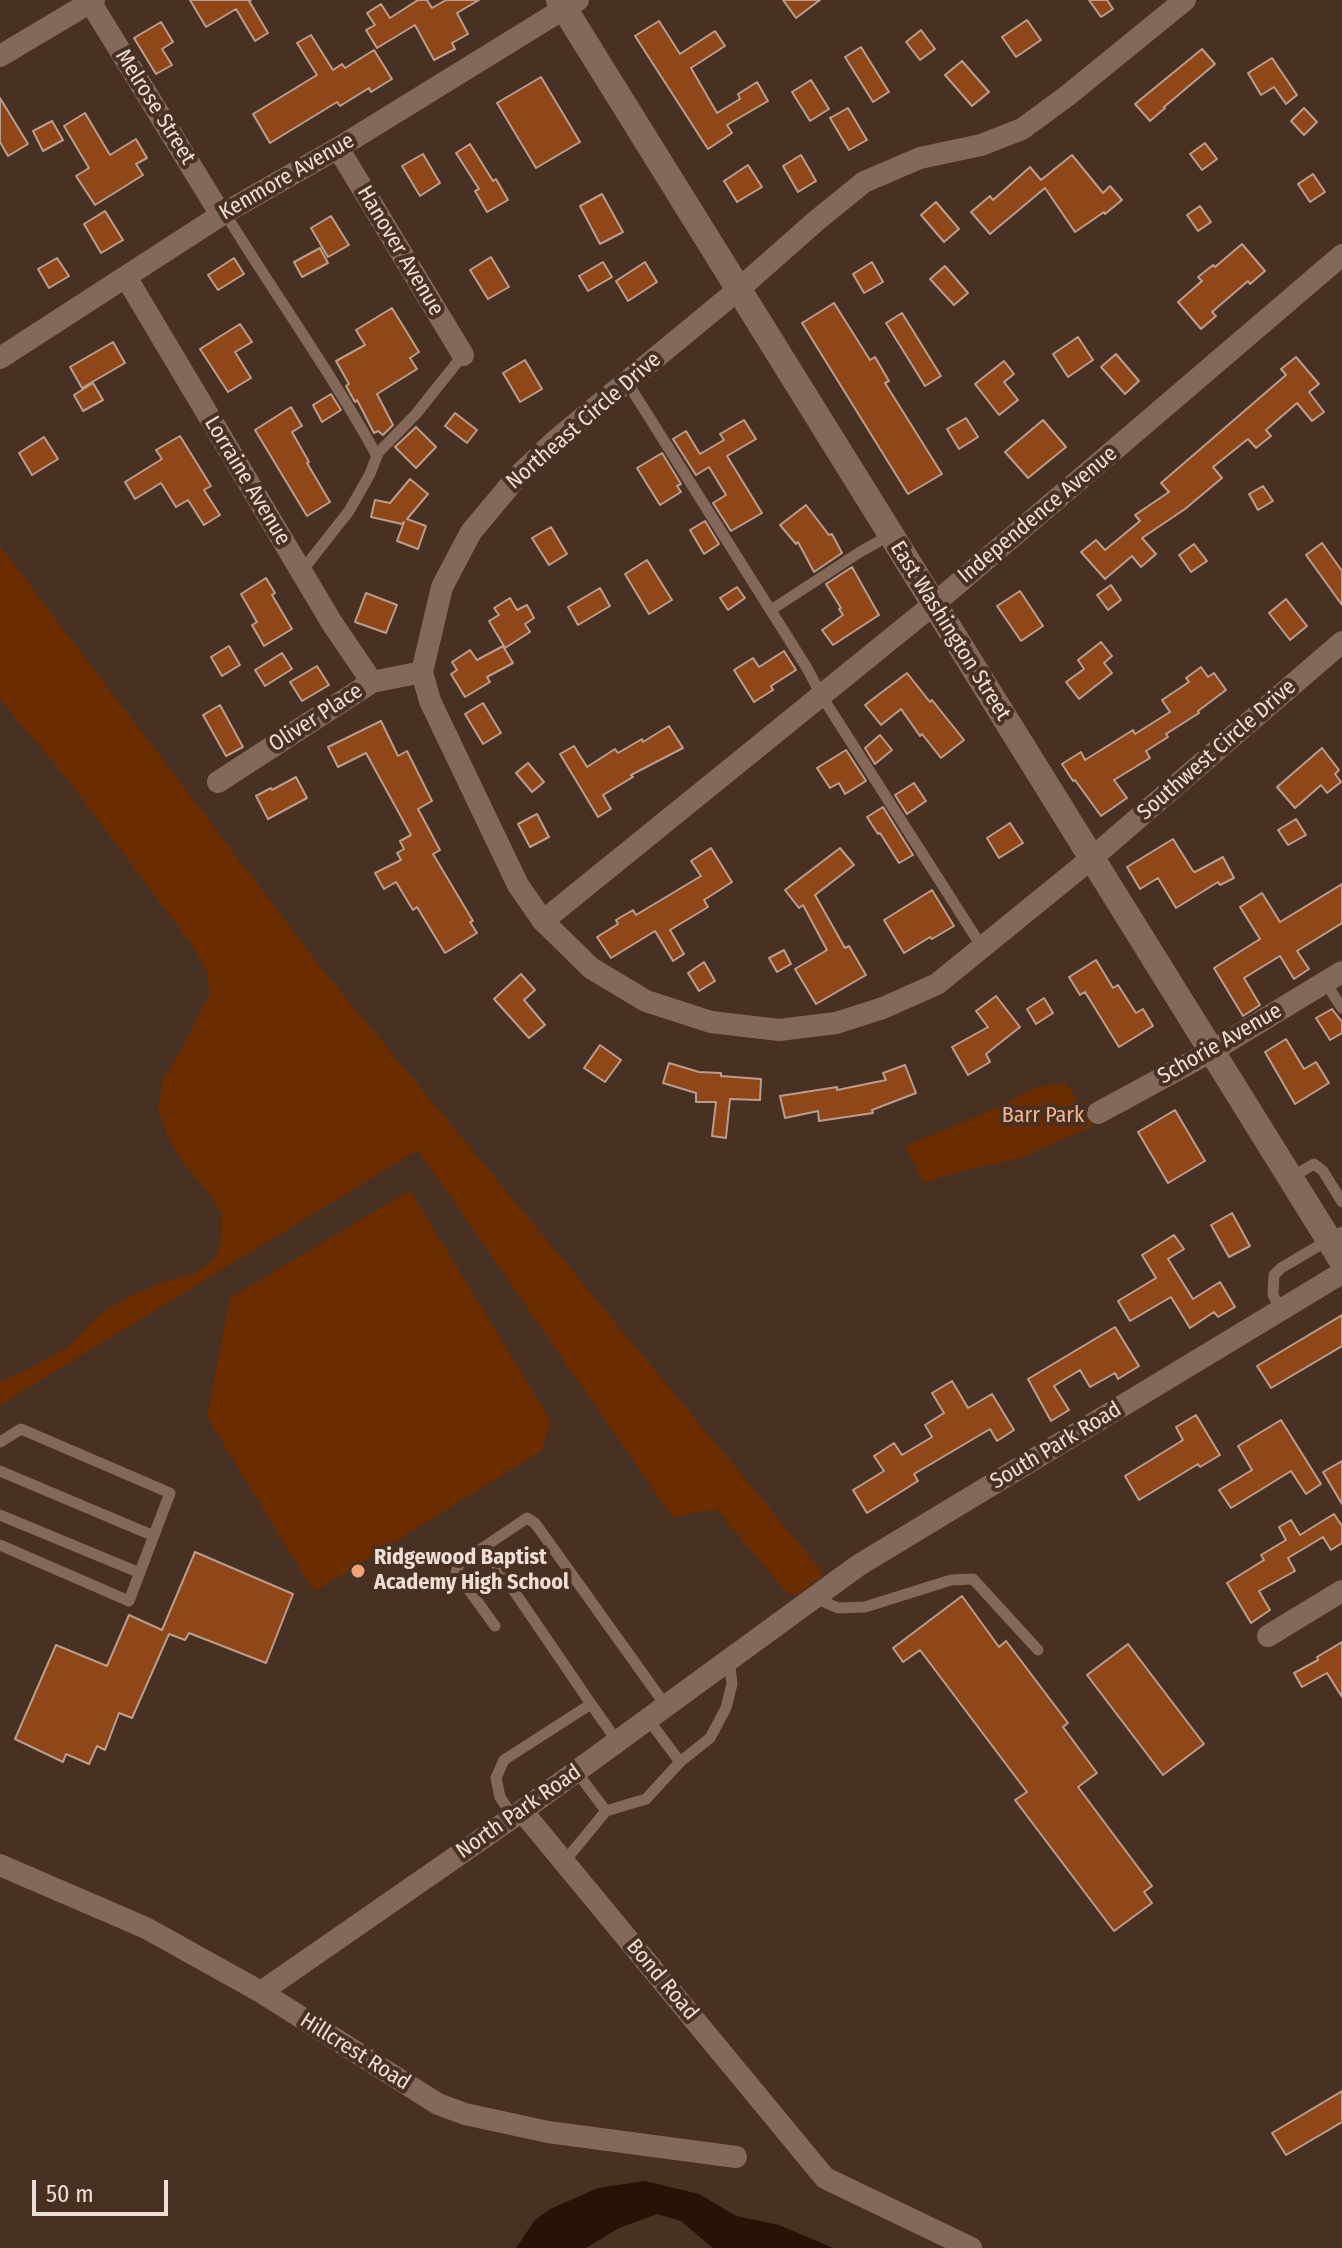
<!DOCTYPE html>
<html>
<head>
<meta charset="utf-8">
<style>
	body { margin:0 }
	#map { position:relative; width:1342px; height:2248px; overflow:hidden; background:#483022; font-family:"Fira Sans Condensed",sans-serif }
	canvas { display:block }
	.scale { position:absolute; left:32px; top:2180px; width:136px; height:36px; box-sizing:border-box; border:4px solid #eeded6; border-top:0; padding-left:10px; font-size:24px; line-height:28px; white-space:nowrap; color:#eeded6; -webkit-text-stroke:6px #483022; paint-order:stroke }
</style>
</head>
<body>
<div id="map">
<canvas width="1342" height="2248"></canvas>
<div class="scale">50 m</div>
</div>
<script>
const context = document.querySelector('canvas').getContext('2d');
context.lineJoin = 'round';
function fillPath(path, color) {
  context.fillStyle = color;
  context.fill(path, 'evenodd');
}
function trace(path, color, width, dash) {
  context.strokeStyle = color;
  context.lineWidth = width;
  context.lineCap = dash ? 'butt' : 'round';
  context.setLineDash(dash || []);
  context.stroke(path);
}
function label(font, color, halo, rows, align = 'center') {
  context.font = font + ' "Fira Sans Condensed",sans-serif';
  context.lineWidth = 8;
  context.setLineDash([]);
  context.textBaseline = 'middle';
  context.strokeStyle = halo;
  context.fillStyle = color;
  for (const [text, x, y, turn = 0] of rows) {
    context.save();
    context.translate(x, y);
    context.rotate((+turn || 0) * Math.PI / 180);
    context.textAlign = isNaN(turn) ? turn : align;
    if (halo) context.strokeText(text, 0, 0);
    context.fillText(text, 0, 0);
    context.restore();
  }
}
fillPath(new Path2D(`
	M0,546L326,974L824,1574L796,1596L787,1593L716,1509C701,1513 687,1512 673,1518L418,1150L0,1405V1382L35,1366L70,1345L97,1316L128,1297L165,1281L194,1274L215,1259L222,1238V1215L210,1194L184,1164L168,1137L158,1110L162,1081L180,1052L209,995L208,974L192,945L67,779L0,699Z
	M1066,1083L1093,1126L1018,1159L965,1170L923,1183L906,1146L996,1108L1036,1087Z
	M410,1190L551,1422L541,1451L314,1592L207,1417L230,1298Z`), '#6b2d00');
fillPath(new Path2D(`
	M645,2181L699,2194L736,2216L779,2225L833,2248H713L681,2221L657,2214L619,2228L586,2248H516L535,2220L550,2209L598,2188Z`), '#291205');
const building = new Path2D(`
	M190,0H251L249,1L268,33L255,41L236,9L206,27Z
	M418,0H427L432,8L446,0H479L457,13L468,34L452,43L455,49L434,60L415,25L377,48L366,30L375,25L367,13L381,4L390,18Z
	M783,0H820L796,18Z
	M1089,0H1107L1113,9L1101,17Z
	M1027,20L1041,40L1016,57L1002,37Z
	M659,21L680,54L715,31L725,46L691,68L717,113L740,99L738,94L757,82L768,101L727,125L732,133L708,149L635,36Z
	M161,22L173,42L162,49L172,65L156,74L134,38Z
	M921,30L935,49L920,60L906,42Z
	M311,35L333,70L342,64L345,68L374,50L392,79L371,92L369,88L340,106L337,102L270,143L253,114L317,75L297,43Z
	M861,47L889,92L873,102L845,57Z
	M1202,49L1215,64L1164,107L1165,108L1150,121L1135,104Z
	M1272,58L1297,95L1286,104L1274,87L1261,95L1248,73Z
	M962,61L989,92L972,106L945,75Z
	M541,77L580,142L536,168L497,103Z
	M811,80L829,109L810,121L792,92Z
	M0,98L28,144L8,156L0,142Z
	M848,108L867,140L849,150L830,118Z
	M1304,108L1317,122L1304,135L1291,121Z
	M85,113L110,155L136,139L147,158L136,164L143,175L95,205L76,176L89,168L64,126Z
	M52,121L63,140L43,151L33,131Z
	M1205,143L1217,159L1202,170L1190,154Z
	M470,144L493,181L496,179L508,200L487,212L475,191L479,189L456,153Z
	M423,154L440,183L420,196L402,166Z
	M801,155L816,181L798,192L783,166Z
	M1072,155L1103,193L1110,186L1122,200L1105,214L1104,212L1075,232L1045,188L990,234L971,212L990,196L993,200L1030,167L1041,180Z
	M748,165L762,187L737,202L724,181Z
	M1313,174L1325,192L1310,202L1298,184Z
	M602,194L623,232L600,244L580,206Z
	M936,202L959,229L944,242L921,215Z
	M1200,206L1211,222L1198,231L1187,215Z
	M105,211L123,240L101,253L84,224Z
	M331,216L349,245L328,257L311,228Z
	M1242,244L1265,271L1250,284L1248,281L1212,312L1216,316L1201,329L1178,302L1202,281L1198,277L1213,265L1215,267Z
	M320,248L328,263L302,277L294,262Z
	M491,257L509,287L488,299L470,270Z
	M57,258L69,276L49,288L38,269Z
	M234,258L244,274L218,290L208,275Z
	M603,262L612,277L588,291L579,276Z
	M645,262L657,282L628,301L616,281Z
	M872,262L883,282L864,293L853,274Z
	M945,266L968,293L954,305L930,279Z
	M834,303L870,360L875,357L889,381L885,383L942,474L908,494L802,323Z
	M392,308L419,352L410,358L417,369L377,394L393,425L383,435L378,431L374,433L357,400L355,402L346,386L349,384L336,361L365,345L356,330Z
	M902,313L941,376L925,386L886,323Z
	M240,324L252,342L235,352L251,378L228,392L200,349Z
	M1078,337L1093,360L1068,377L1053,354Z
	M113,342L125,363L82,388L70,367Z
	M1116,354L1139,381L1125,394L1101,367Z
	M1296,357L1319,384L1309,392L1324,412L1312,421L1297,403L1266,430L1271,436L1256,448L1248,439L1213,467L1222,478L1185,509L1142,538L1156,554L1141,567L1132,556L1105,579L1081,552L1096,540L1105,550L1140,521L1135,515L1169,492L1161,483L1286,375L1281,369Z
	M525,360L542,389L520,402L503,373Z
	M1004,361L1014,374L1004,382L1018,400L999,415L975,384Z
	M93,383L103,400L83,411L74,395Z
	M331,394L341,410L322,422L313,405Z
	M291,407L302,426L292,432L309,462L307,463L330,502L307,516L255,430Z
	M455,413L477,430L467,443L445,426Z
	M966,418L978,437L959,449L947,429Z
	M744,420L756,439L727,456L762,513L731,531L713,503L726,495L709,467L696,475L673,439L686,431L700,454L724,440L720,434Z
	M1043,420L1066,447L1028,478L1005,452Z
	M416,427L436,447L416,468L395,447Z
	M180,436L211,486L204,490L220,515L204,525L188,500L176,507L161,483L135,499L125,482L162,459L156,450Z
	M44,437L58,459L32,475L19,453Z
	M662,453L681,484L677,486L681,492L660,505L637,468Z
	M410,479L428,494L407,519L426,526L418,549L397,541L404,522L402,524L371,517L375,500L390,503Z
	M1263,486L1273,501L1258,510L1249,494Z
	M806,505L829,535L832,534L842,553L814,572L798,542L796,544L780,525Z
	M705,521L719,544L704,554L690,530Z
	M551,527L567,554L549,565L532,538Z
	M1322,543L1342,571V605L1306,555Z
	M1194,544L1207,561L1191,572L1179,555Z
	M647,560L672,600L649,614L625,574Z
	M852,567L879,615L833,645L822,630L843,615L839,609L841,608L826,584Z
	M266,578L275,593L272,595L292,629L264,646L252,625L257,622L241,594Z
	M1111,585L1121,600L1108,610L1097,595Z
	M737,587L745,598L728,610L720,598Z
	M600,588L610,606L578,625L568,607Z
	M1020,591L1043,626L1021,641L997,606Z
	M366,593L397,605L386,633L355,622Z
	M510,598L517,610L527,605L534,618L525,624L530,632L505,648L489,621L499,615L494,608Z
	M1286,599L1307,626L1290,640L1269,613Z
	M1101,642L1112,656L1104,663L1112,673L1079,699L1066,682L1084,669L1078,660Z
	M229,646L240,665L222,676L211,657Z
	M503,646L513,663L487,677L490,682L465,697L451,674L457,670L452,662L470,650L477,660Z
	M784,651L796,670L771,686L773,690L754,702L734,670L753,658L759,667Z
	M282,653L292,669L265,686L255,670Z
	M317,666L329,685L302,701L290,682Z
	M1201,667L1208,677L1214,673L1226,690L1198,711L1199,713L1166,734L1168,737L1146,751L1150,758L1114,780L1127,798L1101,816L1075,780L1073,781L1062,764L1081,752L1085,760L1133,730L1135,734L1170,712L1162,700L1189,682L1186,678Z
	M907,673L930,702L932,700L964,740L941,758L922,734L920,736L901,709L881,725L865,705Z
	M483,703L501,733L483,744L465,714Z
	M220,705L243,747L226,756L203,715Z
	M381,721L398,756L407,751L432,801L418,809L440,850L433,854L473,921L470,922L477,933L445,953L417,907L413,910L396,882L384,889L375,873L401,860L397,853L404,849L400,841L411,835L366,753L338,767L328,747Z
	M669,726L683,748L631,775L633,777L603,795L611,809L598,817L560,754L574,746L587,767L615,749L618,753L642,739L643,742Z
	M880,735L892,750L875,764L865,748Z
	M1322,748L1339,770L1335,774L1341,782L1327,793L1321,785L1295,808L1277,787Z
	M846,750L866,781L845,794L839,783L830,788L817,768Z
	M528,763L544,782L532,792L516,773Z
	M296,777L307,798L268,819L256,796L271,788L272,790Z
	M914,783L926,801L907,814L895,795Z
	M883,807L913,855L899,863L880,833L878,834L867,817Z
	M537,814L549,837L530,847L518,824Z
	M1296,819L1306,835L1288,845L1278,830Z
	M1010,823L1023,843L999,858L987,838Z
	M1173,839L1193,871L1195,872L1223,857L1234,878L1220,885L1218,882L1176,908L1158,878L1140,889L1127,867Z
	M711,848L732,882L704,900L708,907L670,930L684,954L673,961L655,931L611,958L597,937L618,924L616,920L633,910L636,915L701,876L691,861Z
	M840,848L854,865L815,895L845,948L849,946L866,975L816,1004L795,969L827,950L803,905L799,908L785,890Z
	M1342,884V923L1297,951L1309,969L1294,979L1280,956L1244,978L1260,1005L1243,1016L1214,968L1260,939L1240,907L1262,893L1280,922Z
	M932,890L954,926L932,939L930,937L904,953L884,920Z
	M784,950L791,964L777,972L769,958Z
	M1096,960L1113,988L1118,985L1136,1013L1143,1009L1153,1026L1119,1047L1085,992L1080,995L1069,977Z
	M704,962L715,981L699,991L688,973Z
	M521,974L535,990L524,1000L545,1025L529,1038L494,999Z
	M996,996L1020,1027L986,1054L990,1062L968,1075L952,1047L988,1027L976,1011Z
	M1044,998L1053,1013L1036,1024L1027,1009Z
	M1332,1009L1342,1022V1033L1330,1040L1316,1018Z
	M1286,1039L1304,1069L1316,1062L1329,1083L1295,1104L1265,1052Z
	M600,1045L621,1060L605,1082L584,1068Z
	M669,1063L699,1072L721,1073V1076L761,1079L760,1100L730,1099L726,1138L712,1136L716,1102H696V1093L663,1083Z
	M905,1065L916,1093L872,1110L873,1113L819,1121L818,1111L785,1118L780,1096L837,1087V1090L886,1080L883,1073Z
	M1175,1110L1205,1161L1168,1183L1138,1132Z
	M1232,1213L1250,1246L1229,1257L1211,1225Z
	M1174,1235L1184,1249L1168,1259L1193,1299L1220,1282L1235,1307L1218,1317L1214,1312L1190,1328L1171,1297L1130,1321L1118,1301L1156,1278L1142,1255Z
	M1342,1315V1346L1271,1388L1257,1366Z
	M1115,1327L1139,1366L1118,1379L1115,1373L1090,1387L1080,1370L1054,1386L1069,1410L1051,1421L1028,1379Z
	M952,1381L968,1408L992,1394L1014,1430L997,1441L990,1429L914,1474L918,1481L867,1513L853,1490L884,1471L874,1456L894,1443L902,1455L932,1437L925,1425L944,1413L932,1393Z
	M1196,1415L1220,1455L1200,1467L1198,1464L1139,1500L1125,1476L1183,1440L1176,1427Z
	M1281,1420L1321,1484L1306,1494L1291,1471L1231,1508L1219,1490L1252,1470L1238,1446Z
	M1342,1461V1504L1323,1472Z
	M1334,1514L1342,1526V1543L1331,1550L1323,1537L1288,1558L1295,1571L1259,1591L1270,1610L1251,1623L1227,1583L1264,1560L1261,1555L1286,1540L1279,1527L1291,1520L1300,1535Z
	M195,1552L293,1594L266,1663L189,1633L185,1640L169,1634L132,1718L119,1713L105,1750L97,1746L89,1764L66,1754L63,1762L15,1739L56,1645L107,1666L129,1615L162,1630Z
	M962,1596L999,1647L1006,1641L1068,1723L1063,1727L1097,1773L1078,1787L1152,1886L1144,1892L1152,1903L1114,1931L1015,1800L1027,1792L920,1650L903,1662L893,1648Z
	M1342,1642V1697L1327,1673L1302,1687L1294,1673L1318,1660L1317,1657Z
	M1128,1644L1204,1744L1163,1775L1087,1675Z
	M1342,2091V2122L1286,2155L1272,2133Z`);
fillPath(building, '#8f4719');
trace(building, '#bb9d8d', 2);
trace(new Path2D(`
	M225,213C275,295 331,372 377,456
	M627,382L807,668L821,695L982,947
	M301,572L349,511L370,474L378,453L416,414L463,355
	M771,610L860,552L890,535
	M1325,982L1342,1008
	M1290,1178L1314,1164L1323,1171L1342,1202
	M1281,1310L1273,1295L1274,1275L1281,1268L1342,1232
	M0,1442L21,1429L170,1493L129,1601L0,1545
	M0,1471L154,1536
	M0,1515L140,1573
	M484,1547L460,1562L456,1572L495,1626
	M815,1598L838,1608L865,1607L951,1580L973,1579L1038,1650
	M591,1704L484,1547L527,1518L535,1523L666,1706
	M648,1719L680,1762L710,1738L726,1708L732,1684L729,1660
	M576,1771L606,1811L646,1799L680,1762
	M513,1817L500,1797L496,1778L504,1760L591,1704L617,1741
	M564,1862L606,1811`), '#846859', 11);
trace(new Path2D(`
	M89,0L221,215
	M1185,0L1067,96L1022,129L981,145L920,158L864,182L816,221L739,289L556,440L517,477L471,532L442,587L422,672L430,701L518,885L543,921L591,968L646,1001L711,1022L779,1030L836,1023L883,1008L937,984L1092,858L1342,642
	M0,56L94,0
	M338,148L463,355
	M126,277L332,623L372,682
	M0,358L221,215L338,148L578,0
	M218,782L372,682L422,672
	M543,921L934,604L1342,255
	M1098,1113L1212,1051L1342,972
	M1268,1636L1342,1591
	M522,1811L825,2178L971,2248
	M0,1865L146,1928L261,1992L438,2104L465,2114L548,2132L736,2157
	M261,1992L522,1811L859,1565L1342,1273`), '#846859', 22);
trace(new Path2D(`
	M559,0L1342,1261`), '#846859', 26);
for (const [x, y, r, color] of [
	[358,1571,8,"#f0a279"]
]) {
  const dot = new Path2D();
  dot.arc(x, y, r, 0, 2 * Math.PI);
  context.fillStyle = color;
  context.fill(dot);
  trace(dot, '#483022', 3);
}
label('22px', '#eeded6', '#483022', [
	["Melrose Street",155,107,58],
	["Kenmore Avenue",287,177,-30],
	["Hanover Avenue",400,251,59],
	["Northeast Circle Drive",584,421,-41],
	["Lorraine Avenue",247,481,59],
	["Independence Avenue",1038,515,-40],
	["East Washington Street",950,631,58],
	["Oliver Place",316,718,-33],
	["Southwest Circle Drive",1217,750,-41],
	["Schorie Avenue",1220,1044,-30],
	["South Park Road",1056,1446,-31],
	["North Park Road",519,1812,-35],
	["Bond Road",662,1980,50],
	["Hillcrest Road",355,2052,32]
]);
label('22px', '#f4b594', '#483022', [
	["Barr Park",1043,1116]
]);
label('bold 22px', '#eeded6', '#483022', [
	["Ridgewood Baptist",374,1558],
	["Academy High School",374,1583]
], 'left');
</script>
</body>
</html>
